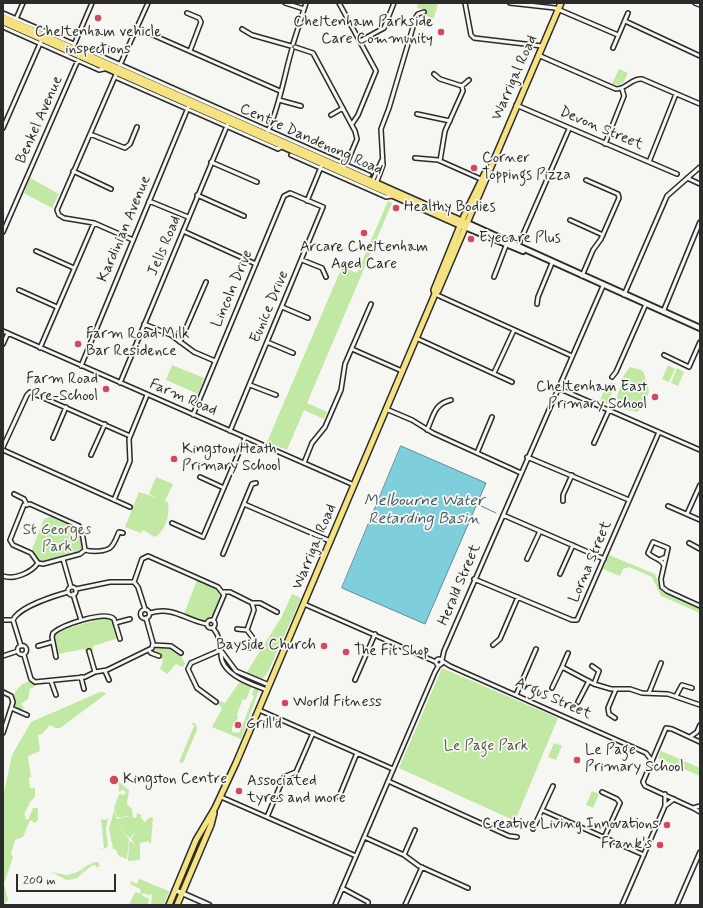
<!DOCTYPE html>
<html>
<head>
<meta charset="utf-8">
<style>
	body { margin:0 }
	#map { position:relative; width:703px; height:908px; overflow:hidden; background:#f6f6f2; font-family:Mynerve,sans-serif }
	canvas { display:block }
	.frame { position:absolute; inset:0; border:4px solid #2b2b2b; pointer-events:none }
	.scale { position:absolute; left:16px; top:874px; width:100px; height:18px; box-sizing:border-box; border:2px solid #2b2b2b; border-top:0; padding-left:5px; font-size:12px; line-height:14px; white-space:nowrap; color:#2b2b2b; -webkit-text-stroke:3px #f6f6f2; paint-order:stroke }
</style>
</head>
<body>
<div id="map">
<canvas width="703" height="908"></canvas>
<div class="frame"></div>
<div class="scale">200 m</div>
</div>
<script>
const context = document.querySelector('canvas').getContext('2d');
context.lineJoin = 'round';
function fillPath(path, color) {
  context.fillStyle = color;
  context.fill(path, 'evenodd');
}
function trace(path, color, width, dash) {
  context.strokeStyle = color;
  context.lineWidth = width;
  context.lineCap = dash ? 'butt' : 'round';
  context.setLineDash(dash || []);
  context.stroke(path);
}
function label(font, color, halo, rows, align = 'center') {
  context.font = font + ' Mynerve,sans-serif';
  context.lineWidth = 3.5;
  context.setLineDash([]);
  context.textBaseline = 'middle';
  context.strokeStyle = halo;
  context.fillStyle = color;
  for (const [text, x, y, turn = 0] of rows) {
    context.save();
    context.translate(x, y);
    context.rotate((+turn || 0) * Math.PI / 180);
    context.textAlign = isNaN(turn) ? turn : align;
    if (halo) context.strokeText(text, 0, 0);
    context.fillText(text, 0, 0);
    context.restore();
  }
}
fillPath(new Path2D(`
	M418,3H438L434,18L425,16L427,10L417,8Z
	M619,69L628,73L623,83L619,85L612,84Z
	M30,178L59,194L52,208L24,193Z
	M388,201L392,203L307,403L327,412L324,419L304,410L287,450L267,442L342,267L357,273Z
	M172,365L204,378L198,394L166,380Z
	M668,365L675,369L669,382L662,379Z
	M630,367L641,370L644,373L649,392L642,408L637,412L624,409L617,397L624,375Z
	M677,368L684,372L678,386L671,383Z
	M607,383H616L607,404L600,401Z
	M156,477L173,484L165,501L168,502C170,515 166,530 155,537L143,530L141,533L125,527L139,492L158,498L149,494Z
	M52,516L79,528L84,547L81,552L42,563H39L31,552L44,519Z
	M609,555L655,574L662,591L700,609V613L661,596L652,577L629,567L623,569L620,576L603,569Z
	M197,580L218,589L222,593L213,615L202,621L184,614Z
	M292,594L301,598L267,674L261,680L245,675L281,618Z
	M108,617L113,619L118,638L93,646V651L86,653L84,649L58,654L54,636V632Z
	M155,647C169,647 179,649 185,664L183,667L176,664L167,674L160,669L163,661L160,655L153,652Z
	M442,668L558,718L515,821L399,768Z
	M241,680L252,685L246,700L243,699L237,714L238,718L232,727V732L239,733L254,696L252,695L254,688L259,690L241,739L212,727L222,709L218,703L220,701L225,703Z
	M31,681L37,685L30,689L28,699L21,704L24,708L21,711L13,708L14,700L13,697C17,688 21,683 31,681Z
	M100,692H104L106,694L60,728H56L50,725L42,734L38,735L40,751L28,756L31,777L29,778L30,788H35V797L30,802L24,815L26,816L25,819L28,820L33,808H38V820L35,823L30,820L23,837L15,840L11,854L13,857L4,884L8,900L5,904L3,903V797L12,755L31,722Z
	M193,722L197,726V730L183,763L179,762L194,726L192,724Z
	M554,743L562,746L556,760L548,757Z
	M661,751L700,768V776L658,758Z
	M118,781L129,790L127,804L132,809L133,817H117L114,808L119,794L124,795L126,792L123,790L119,792Z
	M592,791L599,794L593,808L586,805Z
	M114,810L117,819L125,816L136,818L137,813L141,815V818L145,822L150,817L153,818L151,843H149L148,841L140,843V860L128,861L129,843L131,841L136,846L131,839L136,831L130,838L124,833L118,821L123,832L129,839L127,859L119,856L115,849H113L109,829Z
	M108,817V818L106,828L108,846L106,848L97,850L104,848L101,819L106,820Z
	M95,862H99V867H96L95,865L91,866L77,878H73L74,879L67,880L51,872L66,875L72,879L67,875L78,872L85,866L79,876L86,866Z
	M139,879L169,891L164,905H151L152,895L150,894V896L144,893L141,895L149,899L148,905H129L135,892L141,894L140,889L130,884L131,881L137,884Z`), '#c1e9a4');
const water = new Path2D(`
	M401,446L486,483L425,624L342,588Z`);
fillPath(water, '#7fcedc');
trace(water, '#5d8d95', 1);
trace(new Path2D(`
	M477,504L496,513`), '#5d8d95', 1);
const minor = new Path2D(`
	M285,3L304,9
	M339,3L376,71L358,115L352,124
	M465,3L471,35L474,38L542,46
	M510,3L555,8L618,35
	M695,3L700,5
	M3,13L74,44
	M187,13L199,18L201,22L190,51
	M16,19L23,3
	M625,21L700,56
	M3,27L99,70L108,68
	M137,28L280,91
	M242,29L252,35L291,46
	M360,41L384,28L394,3
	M293,44L306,3
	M74,45L92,3
	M295,47L313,53L355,131L357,139L346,165
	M613,48L628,13
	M83,53L92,52L369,175
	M538,55L616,89C627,89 631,78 642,79L700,104
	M120,65L148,3
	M117,72L57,210L59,215L64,218L94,223L133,240
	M434,74L440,79L462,86
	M115,77L278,149L283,146
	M279,100L301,106
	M516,105L677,174
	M417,114L450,121
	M331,115L343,108
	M3,128L42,39
	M268,131C280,105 284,76 292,49
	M90,134L125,148L130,144L137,127
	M605,144L624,96L622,89
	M291,155L386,197L392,196
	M415,158L438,160L483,180
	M440,161L445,131L463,91L462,86L469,80
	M211,162L257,182
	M649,162L676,94
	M73,171L111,189
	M687,178L700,184
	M372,182L382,160
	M376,184L383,165L381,129L389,108L416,17L418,14L424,12
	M197,195L244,216
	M149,201L188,217
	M307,201L321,167
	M570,220L603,235
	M183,231L256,264
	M3,232L78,60
	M518,246L569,129
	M36,251L74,268
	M302,260L322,268L326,277
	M582,276L593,250L601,239L619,198L618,194L586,180
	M494,277L507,243
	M19,290L57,307
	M435,294L572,356
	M624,295L667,196L700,167
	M537,304L538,297L552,263
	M282,307L308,318
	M663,312L700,222
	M144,324L171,335L194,352L215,361
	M3,331L354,485
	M416,338L512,382
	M180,342L206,282
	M267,342L293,353
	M3,344L8,333
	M40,348L94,223
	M352,349L402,371
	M664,355L689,367L700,342
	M81,366L190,103
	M494,373L514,330
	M612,377L616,372L646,304
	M120,383L229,121
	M250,385L276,395
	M558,388L700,450
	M386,409L412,420L433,433L521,473
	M193,415L284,196L290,193L323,207L230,431
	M427,430C434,415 434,404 451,400
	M53,438L66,407
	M594,443L609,410
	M3,447L27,395L30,392L130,436
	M3,450L130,507
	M477,453L492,417
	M91,455L105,424
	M527,457L629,500
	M304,463L312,443L325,427L341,390L345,364L371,304
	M200,477L224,488
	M14,494L24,499L27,505
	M114,500L130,461L129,439L147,395
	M563,501V495L572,475
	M30,504L79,526L82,532L85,550L80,554L43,564L38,563L31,553L13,545L10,540L24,505Z
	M244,504L330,541
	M668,506L700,520
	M687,514L700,485
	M503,515L604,559
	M172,523L203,537L245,438
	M689,543L700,549
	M85,550C91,552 106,552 111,547C115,543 117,536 119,532L123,533
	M223,554L252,484L256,483
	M666,557L661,579L662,587L667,591L700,606
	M63,559L71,587
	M527,559L540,531
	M659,560L666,557L668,548L653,542L648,553C653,559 662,558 664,566
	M560,574L573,545
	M3,576C14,580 31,573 38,563
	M474,579L572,620H577L659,432
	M134,582L142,559L148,556L218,587L224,595L213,621
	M68 591a4 4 0 1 1 8 0a4 4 0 1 1-8 0Z
	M76,589L110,582H134L138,587L145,609
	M223,592H230L252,603L254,610L247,630L253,638L249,648
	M73,594L81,620
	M252,603H260L277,612
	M304,604L436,662
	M140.5 614a4.5 4.5 0 1 1 9 0a4.5 4.5 0 1 1-9 0Z
	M150,613C174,606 185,620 207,624
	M3,620H13
	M207 624a4 4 0 1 1 8 0a4 4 0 1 1-8 0Z
	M115,623L130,619
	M213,628C219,635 221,645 221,654C221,675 252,684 267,690
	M237,629L247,630
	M153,645L171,646L181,653
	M493,645L500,639L518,597
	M17.5 650a4.5 4.5 0 1 1 9 0a4.5 4.5 0 1 1-9 0Z
	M21,646L13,620C19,607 54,596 68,592
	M38,646L52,642
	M149,650L151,653L159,656
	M89,651L95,672
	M222,652L236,671L269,685
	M24,655L31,679L35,682L85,677L95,672L107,670L152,648L153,643L146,618
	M3,656L18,651
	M56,657L52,637L53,633C62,625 105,610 114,619L120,639
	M436 662a3 3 0 1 1 6 0a3 3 0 1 1-6 0Z
	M442,660L444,651L603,286
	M442,661L450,666L646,753L652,761
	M592,666L599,671L594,684
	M562,667L568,653
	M105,671L109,680
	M81,677L84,689
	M355,680L375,634
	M51,681L56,695
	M552,688L562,667L594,684L611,689H630L642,693L668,694L700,705
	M3,692L11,696L13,702L3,733
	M649,693L661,663
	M516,695L536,649
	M676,696L682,685L692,688
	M216,702L197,688L188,669L191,663L221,650
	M578,702L589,681
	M11,708L27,715
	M259,710L393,769
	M615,718L609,714L608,708L616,689
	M690,737L697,732L700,725
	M700,742L672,729L666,728L643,782L645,786L693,808L700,806
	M388,781L509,836L517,837
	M602,792L617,799L620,803L604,838
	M665,794V806
	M221,797L356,856
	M339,797L357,753
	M693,808L700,812
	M542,810L644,855
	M267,817L284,777L296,772L313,733
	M533,829L553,786
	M364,837L404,855L419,866L468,888
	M404,855L415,830
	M342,888L368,902V905
	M335,905L435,672L439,665
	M405,905L422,867
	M622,905L665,806L674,799
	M677,905L700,852`);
const tertiary = new Path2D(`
	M175,890L209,905`);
const secondary = new Path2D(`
	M467,223L700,328
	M465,227L523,251`);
const primary = new Path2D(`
	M3,17L464,222
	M3,22L464,227`);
const trunk = new Path2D(`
	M435,294L434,290L464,216L485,173
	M169,905L196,840L215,808L236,763L435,294L438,291L561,3
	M177,905L211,825L214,813`);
trace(minor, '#2b2b2b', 6);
trace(tertiary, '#2b2b2b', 7);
trace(secondary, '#2b2b2b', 8);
trace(primary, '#2b2b2b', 8);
trace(trunk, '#2b2b2b', 8);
trace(minor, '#f6f6f2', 3);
trace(tertiary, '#f6f6f2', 4);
trace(secondary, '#f6f6f2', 4.5);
trace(primary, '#f5e382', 5);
trace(trunk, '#f5e382', 5);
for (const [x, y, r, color] of [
	[98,18,4,"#d1495b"],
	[441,32,4,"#d1495b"],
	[474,168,4,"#d1495b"],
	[396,208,4,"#d1495b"],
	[364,233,4,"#d1495b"],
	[471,239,4,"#d1495b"],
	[78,344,4,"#d1495b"],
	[106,389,4,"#d1495b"],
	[655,397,4,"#d1495b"],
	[174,459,4,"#d1495b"],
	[324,646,4,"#d1495b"],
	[346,652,4,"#d1495b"],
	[285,703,4,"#d1495b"],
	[238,725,4,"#d1495b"],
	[577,760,4,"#d1495b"],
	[114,780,5,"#d1495b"],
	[239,791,4,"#d1495b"],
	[667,825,4,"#d1495b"],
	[660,845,4,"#d1495b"]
]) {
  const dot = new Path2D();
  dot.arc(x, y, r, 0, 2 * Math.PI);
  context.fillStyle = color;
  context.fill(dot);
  trace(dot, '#f6f6f2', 1.5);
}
label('15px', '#2b2b2b', '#f6f6f2', [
	["Cheltenham Parkside",433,23,"right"],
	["Care Community",433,40,"right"],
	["Cheltenham vehicle",98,33,"center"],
	["inspections",98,50,"center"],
	["Corner",482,159],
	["Toppings Pizza",482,176],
	["Healthy Bodies",404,208],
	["Eyecare Plus",479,239],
	["Arcare Cheltenham",364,248,"center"],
	["Aged Care",364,265,"center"],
	["Farm Road Milk",86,335],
	["Bar Residence",86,352],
	["Farm Road",98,380,"right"],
	["Pre-School",98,397,"right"],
	["Cheltenham East",647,388,"right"],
	["Primary School",647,405,"right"],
	["Kingston Heath",182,450],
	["Primary School",182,467],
	["Bayside Church",316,646,"right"],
	["The Fit Shop",354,652],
	["World Fitness",293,703],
	["Grill'd",246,725],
	["Le Page",585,751],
	["Primary School",585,768],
	["Kingston Centre",123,780],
	["Associated",247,782],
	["tyres and more",247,799],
	["Creative Living Innovations",659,825,"right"],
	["Frank's",652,845,"right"]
], 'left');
label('15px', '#2b2b2b', '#f6f6f2', [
	["Warrigal Road",515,78,-66],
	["Benkel Avenue",40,120,-66],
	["Devon Street",601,129,23],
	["Centre Dandenong Road",311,140,24],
	["Kardinian Avenue",125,229,-67],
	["Jells Road",165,246,-67],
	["Lincoln Drive",233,289,-67],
	["Eunice Drive",270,307,-67],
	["Farm Road",183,398,23],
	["Warrigal Road",315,547,-67],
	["Lorna Street",591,562,-67],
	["Herald Street",460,585,-67],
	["Argus Street",553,699,24]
]);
label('15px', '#505a49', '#f6f6f2', [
	["St Georges",57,531],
	["Park",57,548],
	["Le Page Park",486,747]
]);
label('italic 16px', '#445c60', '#f6f6f2', [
	["Melbourne Water",424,502],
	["Retarding Basin",424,520]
]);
</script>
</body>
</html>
